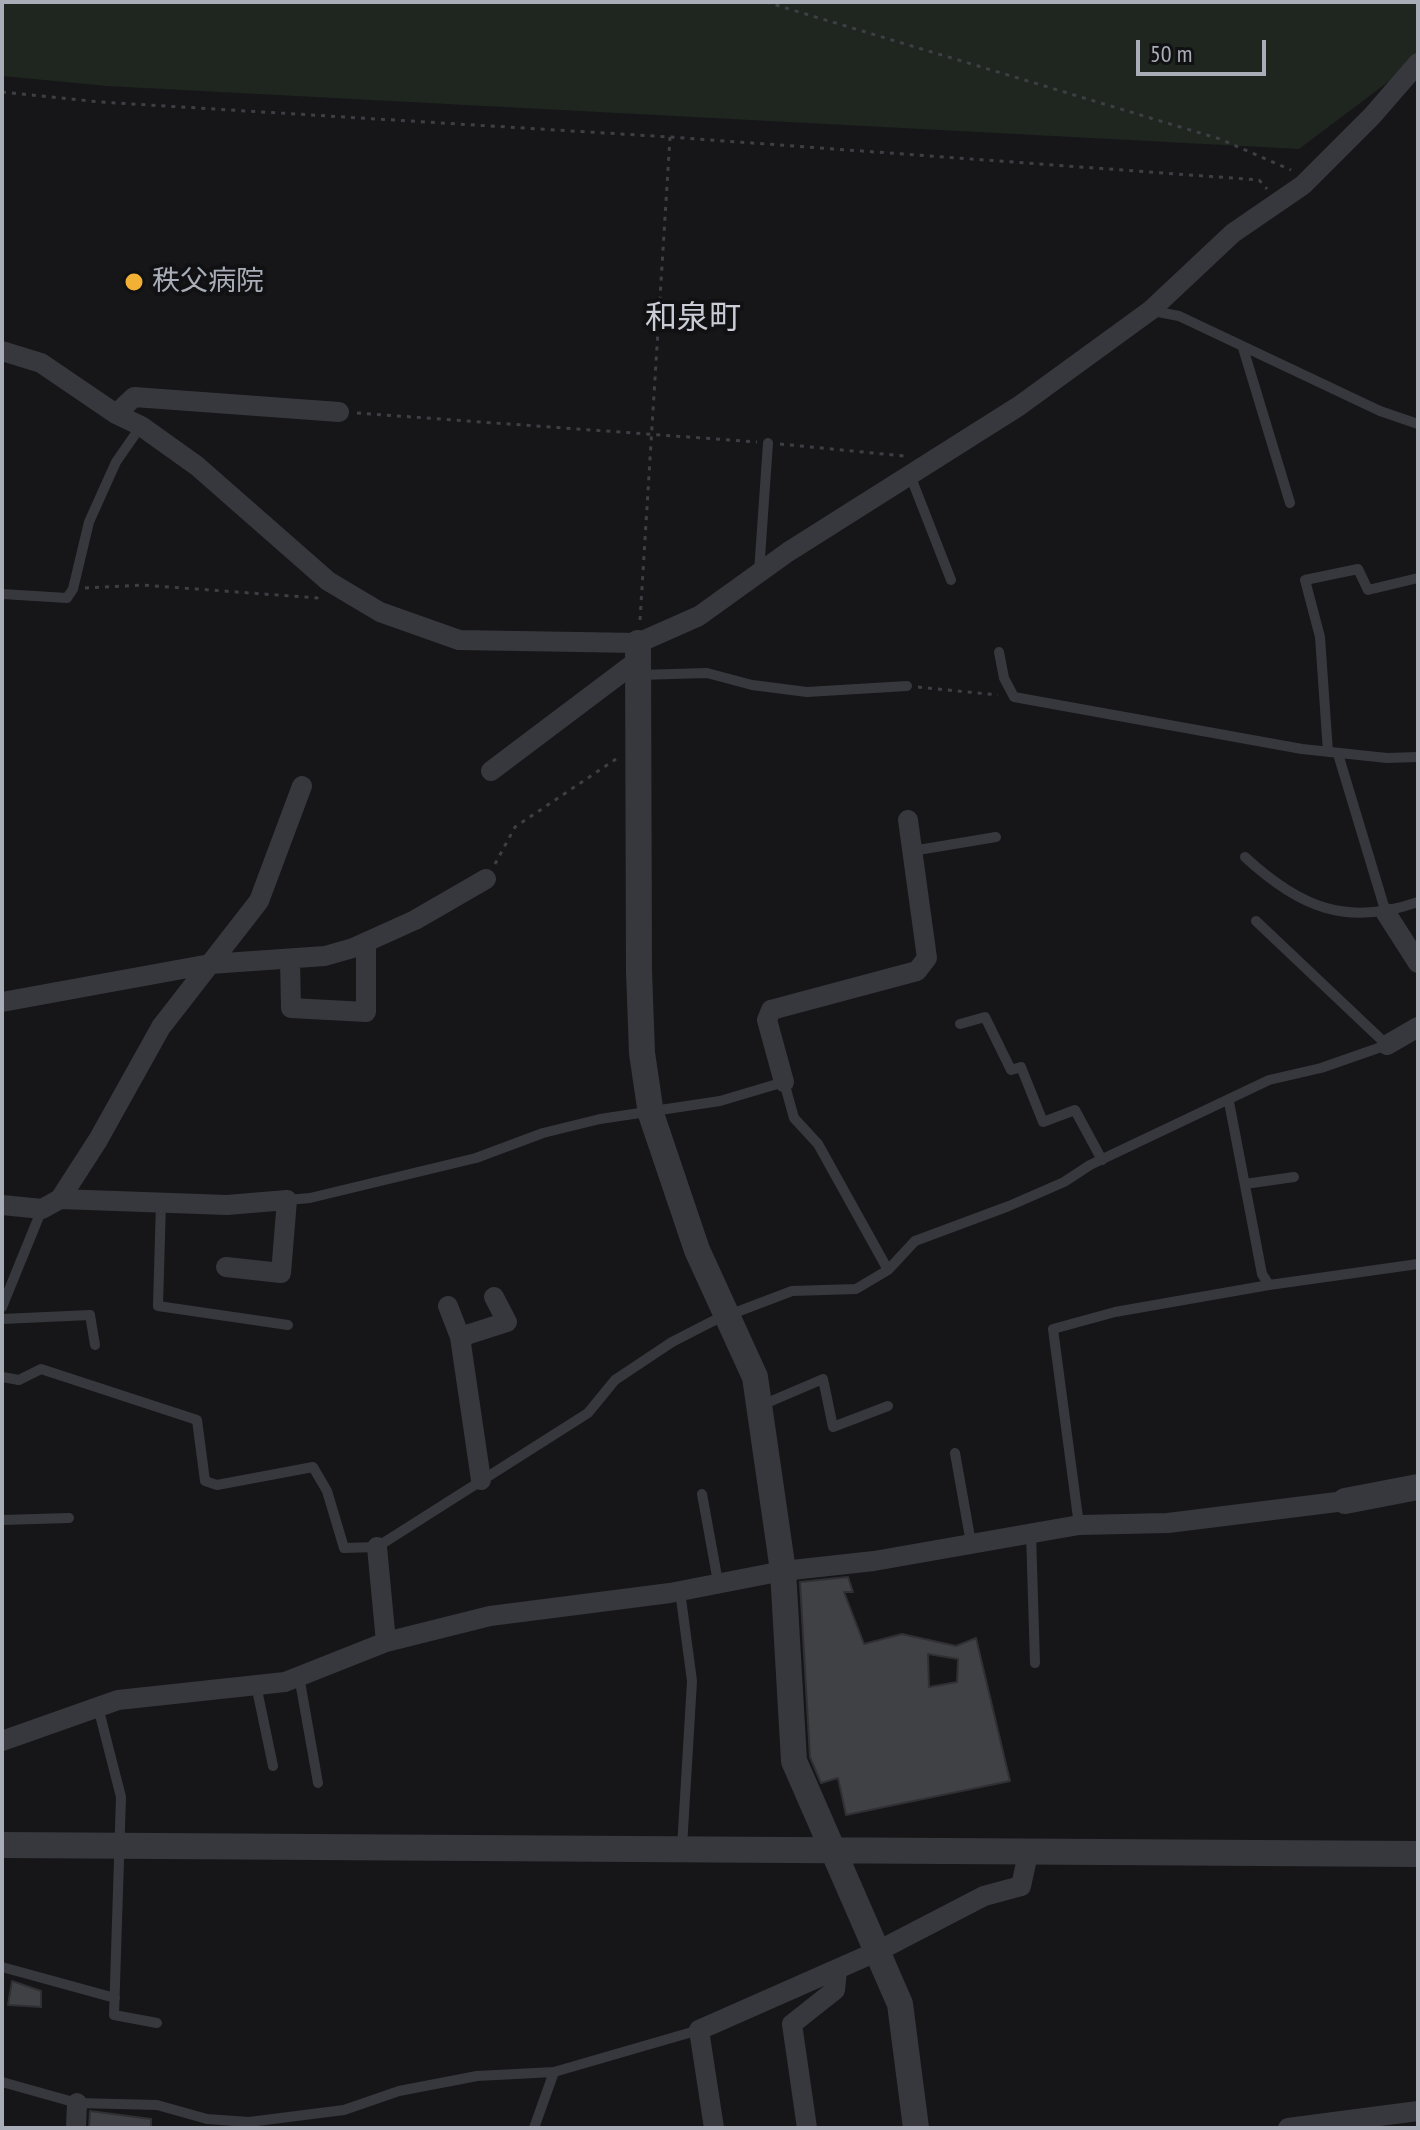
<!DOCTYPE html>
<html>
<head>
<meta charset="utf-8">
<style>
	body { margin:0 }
	#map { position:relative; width:1420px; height:2130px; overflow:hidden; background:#161618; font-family:"PT Sans Narrow",sans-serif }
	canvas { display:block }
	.frame { position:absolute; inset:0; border:4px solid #a8adb8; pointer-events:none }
	.scale { position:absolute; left:1136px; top:40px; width:130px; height:36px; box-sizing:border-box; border:4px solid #a8adb8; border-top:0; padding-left:10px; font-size:24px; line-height:28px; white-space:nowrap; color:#a8adb8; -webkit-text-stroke:6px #111113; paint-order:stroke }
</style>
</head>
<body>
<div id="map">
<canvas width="1420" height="2130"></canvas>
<div class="frame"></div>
<div class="scale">50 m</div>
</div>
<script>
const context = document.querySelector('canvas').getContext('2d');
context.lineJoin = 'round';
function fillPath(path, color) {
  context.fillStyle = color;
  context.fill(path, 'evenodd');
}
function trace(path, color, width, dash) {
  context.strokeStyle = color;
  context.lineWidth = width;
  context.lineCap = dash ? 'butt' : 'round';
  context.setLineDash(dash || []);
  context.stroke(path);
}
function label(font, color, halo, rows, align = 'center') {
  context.font = font + ' "PT Sans Narrow","Noto Sans JP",sans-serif';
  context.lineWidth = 8;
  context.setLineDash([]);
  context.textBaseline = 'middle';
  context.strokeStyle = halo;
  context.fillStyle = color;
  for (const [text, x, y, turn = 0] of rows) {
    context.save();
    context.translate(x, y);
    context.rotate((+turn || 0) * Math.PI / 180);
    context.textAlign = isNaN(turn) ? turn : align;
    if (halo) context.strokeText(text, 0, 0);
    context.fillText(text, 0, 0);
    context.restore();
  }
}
fillPath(new Path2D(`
	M2,2H1418V54L1396,76L1299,149L107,86L2,76Z`), '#1e261f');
const building = new Path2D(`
	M848,1577L853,1592H844L864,1644L902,1634L956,1646L976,1638L1010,1781L846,1815L838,1778L821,1783L810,1757L800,1582ZM928,1654L958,1659L957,1682L929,1687Z
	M12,1981L41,1991V2007L8,2005Z
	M90,2111L151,2119V2128H89Z`);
fillPath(building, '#404145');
trace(building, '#303034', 2);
trace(new Path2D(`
	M766,2L1220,139L1291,170
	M2,92L100,102L670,137L1259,180L1267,189
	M357,413L757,442
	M780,444L904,456
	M85,588L143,585L317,598L319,595
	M640,620L670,137
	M918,687L998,695
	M495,864L515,827L616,759`), '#3d3f44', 3, [4, 6]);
trace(new Path2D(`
	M1153,311L1179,316L1380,411L1418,424
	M1243,348L1290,503
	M910,475L951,580
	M759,572L768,443
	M2,594L67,598L73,589L89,522L116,462L141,426
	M999,652L1004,678L1014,697L1302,749L1387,758L1418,757
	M638,675L707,673L752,685L807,692L907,686
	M1328,752L1320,637L1305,580L1358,569L1368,590L1418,578
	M1338,754L1386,913
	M912,851L996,837
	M1245,857C1299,907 1346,927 1418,902
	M960,1024L985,1017L1011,1070L1021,1067L1043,1122L1075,1110L1102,1160
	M1245,1184L1294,1177
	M287,1200L310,1198L476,1158L543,1133L600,1119L720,1101L784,1082L794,1118L818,1144L888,1270
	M161,1202L158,1306L288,1325
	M1269,1285L1418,1264
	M2,1307L42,1209
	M2,1319L90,1315L95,1345
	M2,1377L19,1380L41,1369L197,1420L205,1481L217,1485L313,1467L327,1491L344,1548L377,1547L588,1413L615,1380L672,1342L713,1321L792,1291L856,1289L888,1270L915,1241L1009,1206L1064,1182L1090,1165L1269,1080L1321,1068L1387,1045L1256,921
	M762,1405L823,1379L833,1427L888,1406
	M955,1453L971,1543
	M702,1494L718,1582
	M2,1520L69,1518
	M1079,1525L1053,1329L1115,1312L1269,1285L1262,1274L1229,1102
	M1031,1533L1035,1663
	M680,1591L692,1681L682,1847
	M299,1676L318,1783
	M256,1685L273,1766
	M98,1707L121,1797L114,2015L157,2023
	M2,1967L115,1998
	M2,2082L77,2103L157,2105L207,2119L249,2122L344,2110L399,2091L477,2076L554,2072L699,2030
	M534,2128L554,2072`), '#37383d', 10);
trace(new Path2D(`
	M2,351L41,363L116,414L141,426L197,466L328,581L380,612L459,640L638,643L699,616L788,552L1019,406L1151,310L1233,233L1303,185L1372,116L1418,63
	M116,414L134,397L339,412
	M491,771L637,661
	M1386,913L1418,963
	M290,959L291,1008L366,1012V942
	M2,1002L210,964L325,956L353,948L415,920L486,879
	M1387,1045L1418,1027
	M784,1082L767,1020L771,1010L917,971L927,958L908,820
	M60,1199L227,1205L287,1200L281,1273L226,1267
	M2,1205L42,1209L60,1199L98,1140L161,1027L259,901L302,786
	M448,1306L460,1337L481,1480
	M460,1337L507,1322L494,1297
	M377,1547L386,1642
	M2,1741L118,1700L285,1682L386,1642L490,1616L670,1593L783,1571L874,1561L1079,1525L1168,1523L1345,1501
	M76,2128L77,2103
	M714,2128L699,2030L878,1951L984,1896L1021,1886L1028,1854
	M807,2128L792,2024L835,1990L837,1970
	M1288,2128L1418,2111`), '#37383d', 20);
trace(new Path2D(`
	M638,643L639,971L642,1053L651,1114L697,1250L755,1377L783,1571L794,1761L900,2004L916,2128
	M1345,1501L1418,1487
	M2,1845L1418,1854`), '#37383d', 26);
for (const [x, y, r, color] of [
	[134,282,10,"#f2b134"]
]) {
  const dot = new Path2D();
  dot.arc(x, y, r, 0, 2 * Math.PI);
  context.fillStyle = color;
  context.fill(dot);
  trace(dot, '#111113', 3);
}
label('28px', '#a8adb8', '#111113', [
	["秩父病院",152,282]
], 'left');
label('32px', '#c9ccd4', '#111113', [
	["和泉町",693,319]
]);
</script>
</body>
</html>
